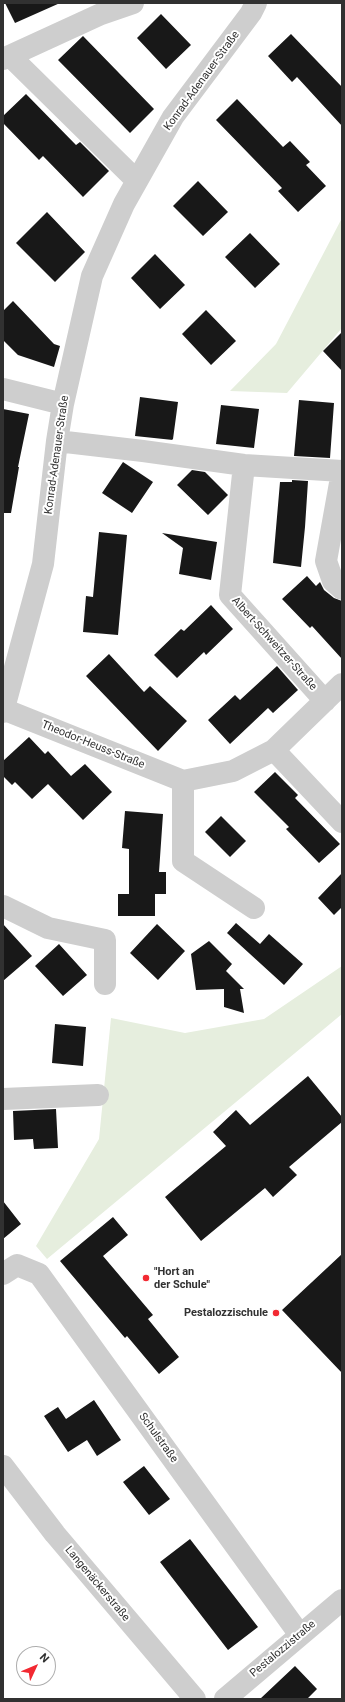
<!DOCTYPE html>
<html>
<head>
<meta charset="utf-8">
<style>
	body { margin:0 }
	#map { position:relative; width:345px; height:1702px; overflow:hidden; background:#fff; font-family:Roboto,sans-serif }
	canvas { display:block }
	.frame { position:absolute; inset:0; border:4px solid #313131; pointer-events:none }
	.north { position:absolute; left:16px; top:1646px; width:40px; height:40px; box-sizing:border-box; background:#fff; border:1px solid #adadad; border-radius:50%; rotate:46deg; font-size:11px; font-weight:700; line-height:16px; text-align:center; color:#313131 }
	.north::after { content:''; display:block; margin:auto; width:14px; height:18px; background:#f22932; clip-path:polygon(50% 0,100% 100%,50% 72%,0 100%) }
</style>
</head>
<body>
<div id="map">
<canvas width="345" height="1702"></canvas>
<div class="frame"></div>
<div class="north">N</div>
</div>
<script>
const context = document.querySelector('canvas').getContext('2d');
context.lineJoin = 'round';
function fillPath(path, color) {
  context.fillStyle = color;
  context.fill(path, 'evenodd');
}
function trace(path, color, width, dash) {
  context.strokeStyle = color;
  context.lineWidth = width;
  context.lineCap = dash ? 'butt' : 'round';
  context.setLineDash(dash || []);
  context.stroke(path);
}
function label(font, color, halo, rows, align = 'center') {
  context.font = font + ' Roboto,sans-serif';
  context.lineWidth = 4;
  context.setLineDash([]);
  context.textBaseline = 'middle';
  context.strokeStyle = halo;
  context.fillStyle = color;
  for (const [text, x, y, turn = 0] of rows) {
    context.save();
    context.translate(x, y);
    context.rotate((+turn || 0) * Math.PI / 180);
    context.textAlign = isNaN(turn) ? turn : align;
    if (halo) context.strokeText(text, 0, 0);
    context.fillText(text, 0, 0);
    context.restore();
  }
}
fillPath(new Path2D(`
	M342,218V328L287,393L230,391L276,344Z
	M342,966V1014L47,1259L36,1246L99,1139L111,1018L185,1033L264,1019Z`), '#e6eede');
fillPath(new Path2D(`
	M5,3H60L15,23Z
	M161,14L191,45L166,69L137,38Z
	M291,34L342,87V126L297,77L292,82L268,56Z
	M83,36L154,109L130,133L58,60Z
	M26,94L76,145L80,142L109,171L83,197L43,156L39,160L3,123V116Z
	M237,99L283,147L290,141L310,162L306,165L326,186L298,212L278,191L282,188L216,120Z
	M198,181L228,212L203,236L173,206Z
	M47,212L85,252L55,282L16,243Z
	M250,233L280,264L255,288L225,257Z
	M155,254L185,285L160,309L131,278Z
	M13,301L54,344L60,346L54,367L18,355L3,340V311Z
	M206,310L236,341L211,365L182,334Z
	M342,332V371L323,351Z
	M140,397L178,402L173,439H172L173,440L135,436Z
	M299,400L334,403L330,458L294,456Z
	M221,405L259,409L254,448L216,444Z
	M3,409L29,414L18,467H19L11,513H3Z
	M123,462L153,482L132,513L102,493Z
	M192,470L205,472L228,495L208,515L177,485Z
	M292,480L308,481L305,527L301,567L273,563L280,482H292Z
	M99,532L127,535L118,635L83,632L86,596L93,597Z
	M162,533L217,542L211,580L179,574L183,548Z
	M307,576L316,586L320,582L324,590L334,598L342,601V659L312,626L310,628L282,599Z
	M211,605L233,629L206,655L204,652L177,678L154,655L181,629L184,631Z
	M109,654L144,692L150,686L187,721L158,751L86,676Z
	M277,666L298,690L273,713L268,708L230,744L208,720L235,695L240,700Z
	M29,737L45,754L48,751L71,776L85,764L112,792L83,820L48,784L32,799L15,782L12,785L3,776V761Z
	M275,772L298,795L295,798L340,844L319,863L286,829L289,827L254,792Z
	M125,811L163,814L159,872H166V894H155V916H118V894H129V849L122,848Z
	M221,816L246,841L230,857L205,832Z
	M342,873V907L334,915L318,898Z
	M236,923L260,944L269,934L303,964L284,985L227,933Z
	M3,924L32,956L3,981Z
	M157,924L185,951L158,980L130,953Z
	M209,941L232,964L226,971L244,989H240L244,1013L224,1007V989L196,990L191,954Z
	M59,944L87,975L63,996L35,966Z
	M55,1024L86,1027L83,1066L52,1063Z
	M308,1076L342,1117V1122L289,1167L297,1175L273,1197L265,1188L201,1241L165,1197L226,1146L213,1132L236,1110L250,1125Z
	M56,1109L58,1148L34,1149L33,1139L14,1140L13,1111Z
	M3,1201L21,1224L3,1239Z
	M113,1217L128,1235L103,1256L153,1315L148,1319L179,1357L159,1374L127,1336L125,1338L60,1261Z
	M342,1254V1373L282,1310Z
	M94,1400L121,1440L97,1456L87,1440L68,1452L44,1416L58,1407L66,1419Z
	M144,1466L170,1499L149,1515L123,1482Z
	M190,1539L258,1627L228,1650L160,1562Z
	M295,1666L317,1689L307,1699H260Z`), '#181818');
trace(new Path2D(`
	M10,56L137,181
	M3,59L101,14L133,3
	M3,389L63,404
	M57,441L143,451L244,465L342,471
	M244,465L230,595L325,701
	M342,472L326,561L333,581L342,589
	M3,709L183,781L233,771L274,750L342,684
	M3,712L43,564L57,441L63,404L92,276L124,204L173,117L251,13L256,3
	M274,750L342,822
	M183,781V861L254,908
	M3,906L48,928L105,940V984
	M3,1099L98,1095
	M3,1274L17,1265L39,1274L300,1635
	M3,1466L55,1534L195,1699
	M225,1699L342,1600`), '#cecece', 22);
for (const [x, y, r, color] of [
	[146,1278,4,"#f22932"],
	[276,1313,4,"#f22932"]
]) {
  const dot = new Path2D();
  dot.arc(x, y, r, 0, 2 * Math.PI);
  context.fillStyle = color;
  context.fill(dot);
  trace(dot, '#fff', 1.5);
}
label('11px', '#313131', '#fff', [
	["Konrad-Adenauer-Straße",202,81,-54],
	["Konrad-Adenauer-Straße",57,455,-82],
	["Albert-Schweitzer-Straße",274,644,48],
	["Theodor-Heuss-Straße",93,745,22],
	["Schulstraße",158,1438,54],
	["Langenäckerstraße",97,1584,50],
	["Pestalozzistraße",283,1649,-40]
]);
label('bold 11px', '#313131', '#fff', [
	["\"Hort an",154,1272],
	["der Schule\"",154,1285],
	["Pestalozzischule",268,1313,"right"]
], 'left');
</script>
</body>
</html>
